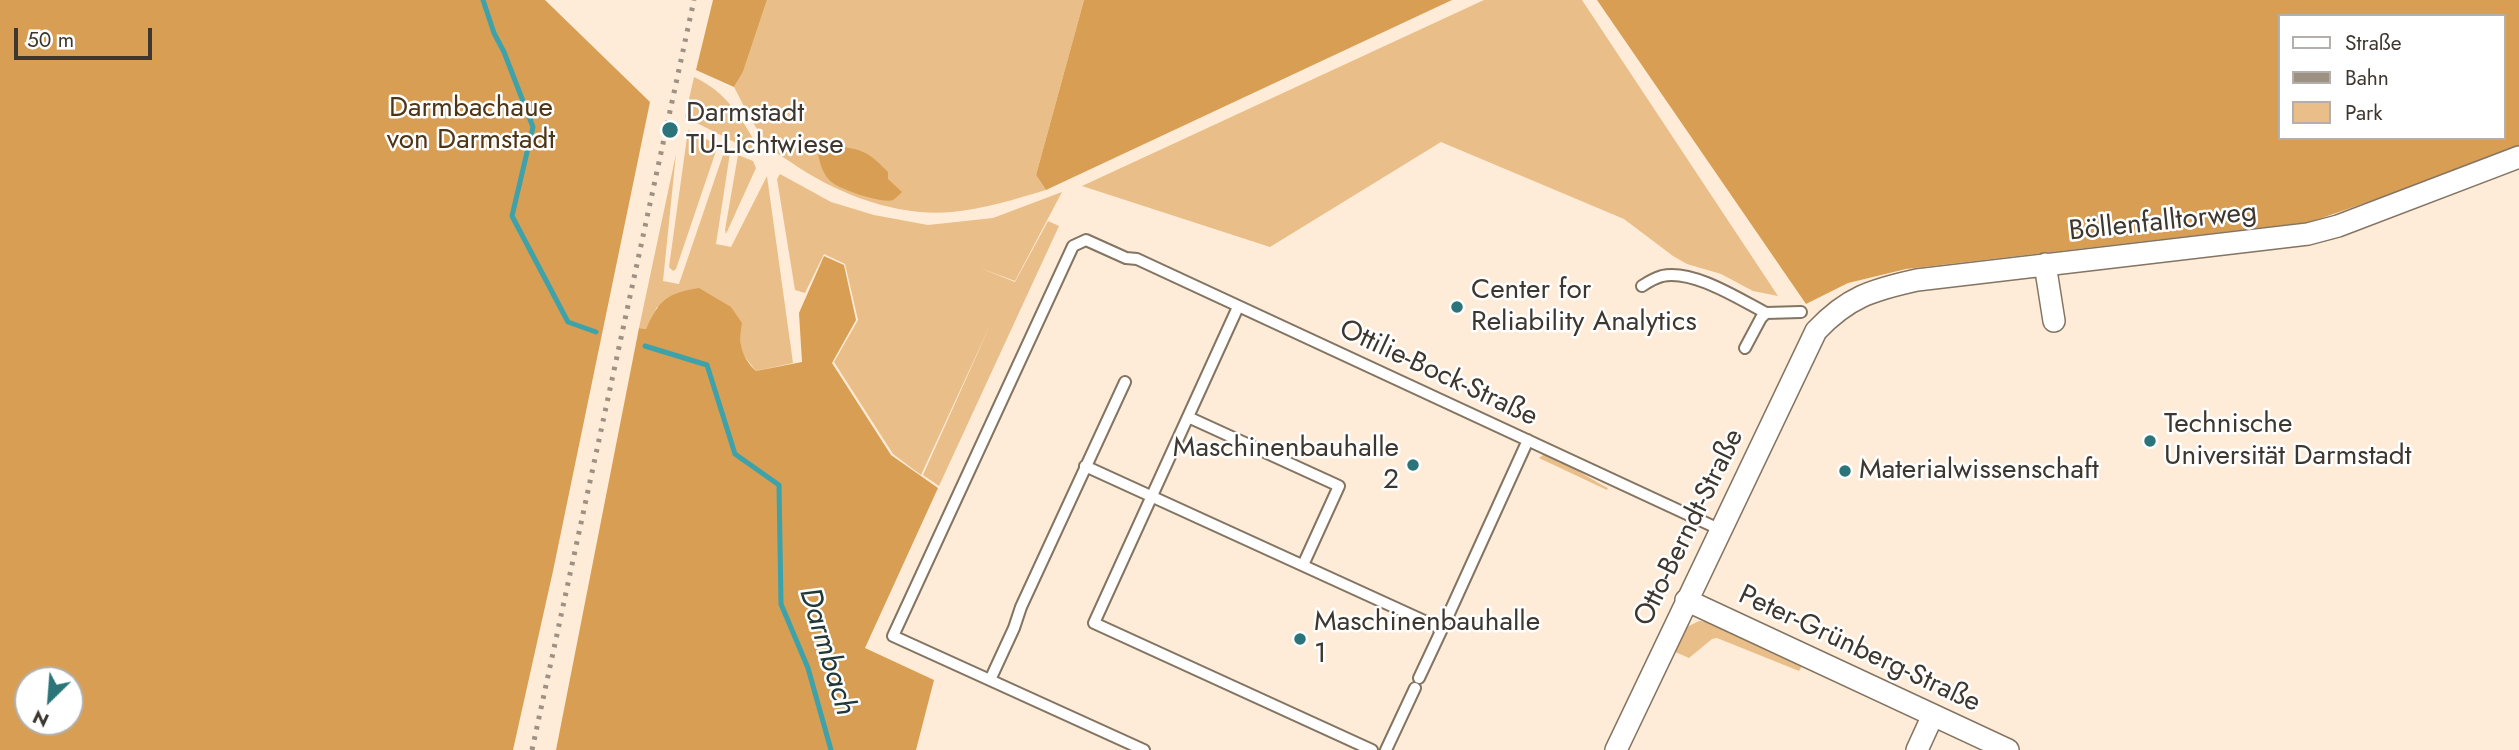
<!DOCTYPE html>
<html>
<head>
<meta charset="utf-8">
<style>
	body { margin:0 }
	#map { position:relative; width:2519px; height:750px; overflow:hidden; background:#feecd8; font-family:Jost,sans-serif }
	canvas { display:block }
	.legend { position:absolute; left:2278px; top:14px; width:228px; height:126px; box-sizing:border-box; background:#fff; border:2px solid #b2afac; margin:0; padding:9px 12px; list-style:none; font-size:21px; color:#3e372f }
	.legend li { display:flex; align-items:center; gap:14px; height:35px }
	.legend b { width:35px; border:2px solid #b2afac }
	.north { position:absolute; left:14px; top:666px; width:70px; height:70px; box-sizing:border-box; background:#fff; border:2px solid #b2afac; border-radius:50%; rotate:205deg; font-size:19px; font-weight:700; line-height:28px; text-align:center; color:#3e372f }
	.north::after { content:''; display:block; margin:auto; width:24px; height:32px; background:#2b757a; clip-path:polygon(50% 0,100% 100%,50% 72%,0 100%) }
	.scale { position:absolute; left:14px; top:28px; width:138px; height:32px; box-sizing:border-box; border:4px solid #3e372f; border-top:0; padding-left:9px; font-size:21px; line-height:24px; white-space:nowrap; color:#3e372f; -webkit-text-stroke:5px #fff; paint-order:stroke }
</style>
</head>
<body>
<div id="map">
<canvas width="2519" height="750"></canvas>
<ul class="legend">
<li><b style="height:9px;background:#fff"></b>Straße</li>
<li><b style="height:9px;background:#9d9183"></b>Bahn</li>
<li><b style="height:19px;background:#eabe88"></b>Park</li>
</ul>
<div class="north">N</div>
<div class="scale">50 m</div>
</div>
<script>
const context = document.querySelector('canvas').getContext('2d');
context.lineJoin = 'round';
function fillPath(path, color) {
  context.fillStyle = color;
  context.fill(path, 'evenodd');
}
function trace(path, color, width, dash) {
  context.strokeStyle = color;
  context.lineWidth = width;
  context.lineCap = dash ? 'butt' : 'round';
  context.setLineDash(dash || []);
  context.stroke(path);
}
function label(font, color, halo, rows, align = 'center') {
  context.font = font + ' Jost,sans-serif';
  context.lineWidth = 5;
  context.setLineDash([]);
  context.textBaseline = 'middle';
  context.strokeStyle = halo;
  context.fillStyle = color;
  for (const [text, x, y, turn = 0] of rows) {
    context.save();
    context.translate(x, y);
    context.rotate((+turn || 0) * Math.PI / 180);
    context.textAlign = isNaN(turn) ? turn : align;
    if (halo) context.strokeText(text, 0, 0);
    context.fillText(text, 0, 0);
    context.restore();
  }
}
fillPath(new Path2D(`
	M767,0H1084L1036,175L1046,190C1015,199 985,209 952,212C897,217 837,194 792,163C786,159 779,155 774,151C757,134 745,108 734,87L743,72Z
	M1484,0H1582L1778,296L1753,291L1721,274L1687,264L1673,256L1624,219L1441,142L1270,247L1082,186Z
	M694,77C727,92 742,119 759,149L758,154L685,117Z
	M688,130L718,145L676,269L673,271L669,267Z
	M724,152L730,153L716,244L731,247L767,176L793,363L756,371L741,352L740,334L657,307L646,329L639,328L676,154L663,281L679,284Z
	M738,155L753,161L756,168L726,234L725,230Z
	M780,174L831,202L874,215L928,225L993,218L1062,192L1015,281L980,268L1015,282L1048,221L1059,226L939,486L923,475L992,321L921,475L893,454L834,362L858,320L845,264L824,254L805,293L795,290L777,179Z
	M1543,455C1566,460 1587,478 1608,488L1607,490L1539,458Z
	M1699,621L1710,622L1803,664L1799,671L1717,638L1712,639L1689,658L1673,651L1683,629Z`), '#eabe88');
fillPath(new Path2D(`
	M0,0H545L650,102L553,571L513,750H0ZM28,680H70V722H28Z
	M713,0H767L743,72L734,87L696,70Z
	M1084,0H1452L1046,190L1036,175Z
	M1597,0H2519V150L2310,222L1906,269L1848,283L1806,304ZM2279,16H2503V138H2279Z
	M831,146C860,148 868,151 888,172V179L902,192C901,193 895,199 893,200C883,204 842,190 833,183C823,176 820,164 818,153Z
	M824,256L844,265L856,320L832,363L891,455L938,488L865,648L934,680L916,750H556L639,328L646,329C659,300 667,293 699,288L731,307L742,323C738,342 741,357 756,371L802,362L799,313Z`), '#d89e53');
trace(new Path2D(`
	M483,0L494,33L504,52L533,127L512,216L568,322L596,332
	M645,346L707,365L735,454L779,485L781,604L808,668L831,750`), '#3da2a9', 5);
const lane = new Path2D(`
	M1642,286C1648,282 1655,278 1662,276C1693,269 1739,299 1766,313
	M1238,307L1094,623L1372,750
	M1745,348L1761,318L1766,313L1801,312
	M1188,417L1339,486L1303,565
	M1085,466L1442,629L1528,440
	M1419,678L1442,629
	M990,680L1014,628L1021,607L1125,382
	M1144,750L893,636L1073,246L1086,240L1126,258L1137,259L1719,529
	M1386,750L1415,688`);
const street = new Path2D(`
	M2045,264L2054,321
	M1686,600L2008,750
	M1616,750L1816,331C1848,297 1872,290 1917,280L2308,234L2338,226L2519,157
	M1917,750L1933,715`);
trace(lane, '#847462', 14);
trace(street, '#847462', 24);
trace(lane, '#fff', 10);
trace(street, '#fff', 21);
trace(new Path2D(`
	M532,750L694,0`), '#9d9183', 5, [3.5, 7]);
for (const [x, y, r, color] of [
	[670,130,9,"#2b757a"],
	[1457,307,7,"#2b757a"],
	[2150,441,7,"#2b757a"],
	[1413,465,7,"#2b757a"],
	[1845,471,7,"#2b757a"],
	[1300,639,7,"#2b757a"]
]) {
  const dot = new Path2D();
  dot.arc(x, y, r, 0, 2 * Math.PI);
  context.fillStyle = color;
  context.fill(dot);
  trace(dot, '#fff', 2.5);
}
label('28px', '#4e3515', '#fff', [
	["Darmbachaue",471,109],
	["von Darmstadt",471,141]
]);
label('28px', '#3e372f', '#fff', [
	["Darmstadt",686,114],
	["TU-Lichtwiese",686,146],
	["Center for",1471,291],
	["Reliability Analytics",1471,323],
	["Technische",2164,425],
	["Universität Darmstadt",2164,457],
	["Maschinenbauhalle",1399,449,"right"],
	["2",1399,481,"right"],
	["Materialwissenschaft",1859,471],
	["Maschinenbauhalle",1314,623],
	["1",1314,655]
], 'left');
label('28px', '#3e372f', '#fff', [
	["Böllenfalltorweg",2163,223,-6],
	["Ottilie-Bock-Straße",1438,374,25],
	["Otto-Berndt-Straße",1690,528,-64],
	["Peter-Grünberg-Straße",1859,650,25]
]);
label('italic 30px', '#213839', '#fff', [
	["Darmbach",826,652,73]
]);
</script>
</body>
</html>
